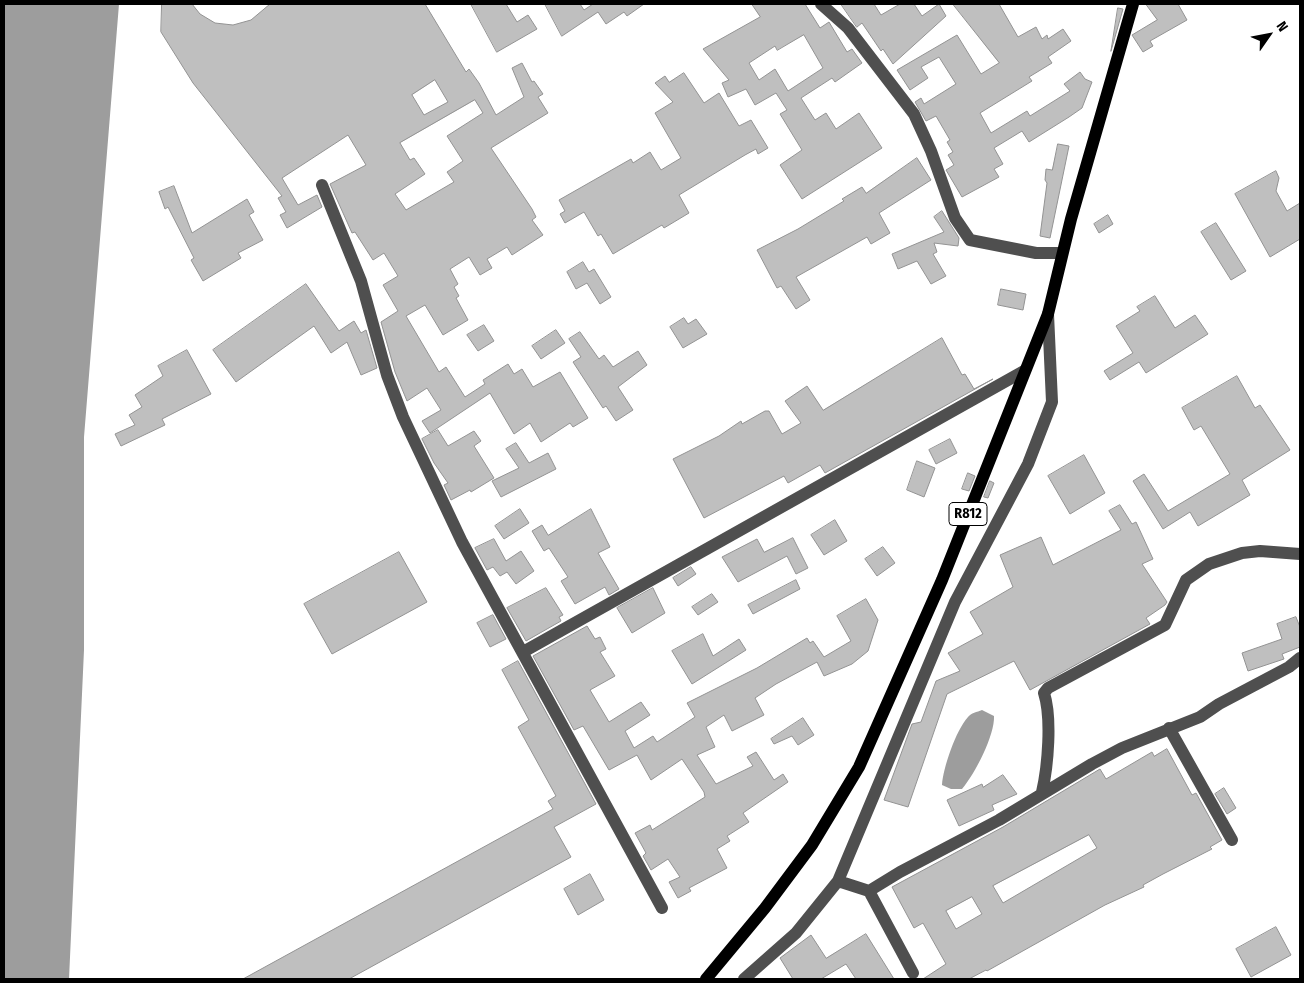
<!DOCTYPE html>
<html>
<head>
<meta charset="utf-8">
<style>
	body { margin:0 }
	#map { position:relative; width:1304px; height:983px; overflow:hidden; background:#fff; font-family:"Fira Sans Condensed",sans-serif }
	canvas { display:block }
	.frame { position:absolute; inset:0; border:5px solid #000; pointer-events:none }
	.north { position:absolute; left:1244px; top:10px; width:50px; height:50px; -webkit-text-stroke:4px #fff; paint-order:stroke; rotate:57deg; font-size:14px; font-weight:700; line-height:20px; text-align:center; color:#000 }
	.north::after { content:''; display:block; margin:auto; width:18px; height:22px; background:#000; clip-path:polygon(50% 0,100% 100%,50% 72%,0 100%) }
</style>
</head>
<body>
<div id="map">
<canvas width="1304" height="983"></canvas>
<div class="frame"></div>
<div class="north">N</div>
</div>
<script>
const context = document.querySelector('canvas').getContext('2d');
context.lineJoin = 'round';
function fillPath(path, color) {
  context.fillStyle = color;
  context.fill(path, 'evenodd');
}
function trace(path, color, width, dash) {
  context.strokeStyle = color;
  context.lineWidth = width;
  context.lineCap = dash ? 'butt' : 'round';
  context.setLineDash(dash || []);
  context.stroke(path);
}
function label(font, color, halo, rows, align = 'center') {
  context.font = font + ' "Fira Sans Condensed",sans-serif';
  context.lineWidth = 5;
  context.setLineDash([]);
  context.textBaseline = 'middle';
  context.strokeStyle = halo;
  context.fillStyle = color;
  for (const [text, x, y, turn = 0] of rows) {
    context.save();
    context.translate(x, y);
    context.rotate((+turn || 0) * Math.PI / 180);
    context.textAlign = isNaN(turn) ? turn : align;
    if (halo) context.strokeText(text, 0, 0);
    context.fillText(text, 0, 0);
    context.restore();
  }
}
fillPath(new Path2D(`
	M4,4H119L84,437V650L69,979H4Z
	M982,710L994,716C995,735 975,774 962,789H951L942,785C943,768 956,730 968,717C971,713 977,712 982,710Z`), '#9d9d9d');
const building = new Path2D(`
	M162,4H192L200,14L215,23L233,25L251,20L270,4H425L466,72L469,69L479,83L496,115L524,97L512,68L522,63L532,82L534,81L543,94L538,97L548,113L491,148L532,209L536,217L532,220L543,235L512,255L507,247L487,259L492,268L480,275L469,257L450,269L458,284L454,287L459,296L456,298L468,320L443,335L425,305L406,316L439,372L446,367L465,397L485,384L483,380L508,364L514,374L522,369L533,387L560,372L588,418L573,427L570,423L541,442L530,423L514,434L490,393L430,433L422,421L441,410L427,388L407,401L395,372L381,322L398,311L383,285L398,276L384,253L373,260L355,232L352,233L330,184L366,165L348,135L282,178L298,205L317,195L322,207L287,228L280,215L286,212L278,198L282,196L193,83L161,32ZM435,80L448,102L424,115L412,95ZM475,100L483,113L447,136L463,161L447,172L454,182L406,210L395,194L425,174L414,158L410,160L400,143Z
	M471,4H506L517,22L528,15L537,29L497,52Z
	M545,4H580L584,10L593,4H644L627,16L624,12L606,24L598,12L562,36Z
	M752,4H805L820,28L829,22L847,52L852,49L862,63L835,82L832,78L801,98L815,120L826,113L836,129L859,113L882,148L802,199L780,165L802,150L780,114L787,110L776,93L755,105L746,89L728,97L722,83L729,80L703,49L760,17ZM804,35L823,68L788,91L775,69L759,80L749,63L775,46L777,50Z
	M841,4H874L881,15L900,4H914L922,16L939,4L946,16L893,64L883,49L881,51L862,23L857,27Z
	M953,4H999L1018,37L1036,27L1042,39L1047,35L1048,39L1063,29L1071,41L1048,57L1052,63L1029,77L1032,81L980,113L991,133L1027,111L1030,116L1070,91L1064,84L1080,72L1085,79L1092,82L1082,108L1069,117L1029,142L1022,131L994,148L1003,164L994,169L999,177L962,197L946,170L954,165L948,155L953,152L947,142L950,140L936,116L926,121L915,102L921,98L924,104L956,84L939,57L921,67L928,78L910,90L897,70L957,35L981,74L999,63Z
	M1146,4H1178L1187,20L1150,41L1153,46L1143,52L1132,35L1157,20Z
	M1118,8L1123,9L1111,51Z
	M684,73L704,103L719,93L739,126L751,120L768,148L758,154L756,149L745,155L679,195L689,213L664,228L662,225L613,254L601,234L598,236L584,212L565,223L560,214L565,211L559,200L631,159L633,163L650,152L661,170L681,158L655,113L673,102L655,83L665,76L669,82Z
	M1058,144L1069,146L1050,238L1040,236L1047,183L1045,180L1046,169L1052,170Z
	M917,158L931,180L879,213L890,233L871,244L867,237L796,277L810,300L796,309L781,286L777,288L757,250L798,229L844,201L842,199L862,187L866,193Z
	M1276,171L1279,178L1276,191L1287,211L1300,203V239L1270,257L1235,194Z
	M174,186L192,233L247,199L254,212L249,215L263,240L238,253L241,258L203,281L191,260L194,258L168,207L165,209L159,192Z
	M942,211L959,238L958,246L934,243L937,252L933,254L946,276L931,284L917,261L898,269L892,254L944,232L934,217Z
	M1108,215L1113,224L1099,233L1094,224Z
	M1216,223L1246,271L1231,280L1201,232Z
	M583,262L589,272L594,269L611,297L600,304L587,283L576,289L567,272Z
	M306,284L339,331L354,321L361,333L366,330L377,368L361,375L347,342L331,353L314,326L236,382L213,350Z
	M1001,289L1026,294L1023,310L998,305Z
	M1155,296L1175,328L1195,315L1208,334L1146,373L1139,362L1110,380L1104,371L1133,353L1116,326L1140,311L1137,307Z
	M684,318L688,324L696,319L707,334L683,348L670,327Z
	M484,325L494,341L478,351L467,335Z
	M556,330L565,343L541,359L532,346Z
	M580,332L599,359L604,355L613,367L638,351L647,365L618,387L633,410L616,421L606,406L603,408L573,362L581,357L569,339Z
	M942,338L962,375L965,374L974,389L993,379L825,473L820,465L788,483L784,476L704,518L673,459L719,436L741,421L742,424L765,411H769L782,434L801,423L785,401L807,386L823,410Z
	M187,350L211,394L162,419L165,425L121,446L115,434L135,425L129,415L142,407L135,395L163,376L158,366Z
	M1237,376L1255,408L1260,405L1290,450L1242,480L1250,495L1198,526L1190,512L1163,529L1133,481L1144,474L1168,511L1230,474L1201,426L1194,430L1182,408Z
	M438,430L448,446L474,431L481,441L474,446L494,478L471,492L470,490L451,500L444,485L448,483L434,463L422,439Z
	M950,439L957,453L936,464L929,450Z
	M516,443L529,463L548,453L556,469L501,497L492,481L519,468L506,449Z
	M1084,455L1105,493L1070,514L1048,476Z
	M917,461L935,468L924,497L907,490Z
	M968,473L975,476L969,491L962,489Z
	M990,481L994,483L988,498L984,497Z
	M1120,505L1132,524L1136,522L1153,559L1142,564L1167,602L1165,605L1146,618L1150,624L1030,690L1014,661L947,694L908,807L884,800L912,724L921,722L936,681L960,671L948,653L983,634L970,612L1013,587L1000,555L1041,537L1053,565L1121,530L1109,511Z
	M520,509L529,523L504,539L495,526Z
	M591,509L610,547L598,553L619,589L609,595L605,587L575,604L561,581L568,577L549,548L544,551L532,531L542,525L548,535Z
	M835,520L847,541L824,555L811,535Z
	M793,538L808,568L796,574L787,556L738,582L722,557L757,539L764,552Z
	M494,539L506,561L521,551L534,571L516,584L507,572L500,576L493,567L487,570L475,548Z
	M883,547L895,563L877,576L865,559Z
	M399,552L427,602L332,654L304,604Z
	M691,567L696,574L678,586L673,578Z
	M796,580L800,589L753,614L748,605Z
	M546,588L563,615L559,617L561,621L526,641L507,608Z
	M653,588L665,613L632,633L617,608Z
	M712,594L718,602L698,615L692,607Z
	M866,599L878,620L868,651L852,664L824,676L817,662L776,684L755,698L764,715L732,731L724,715L706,727L715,747L697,755L716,784L753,766L747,757L756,752L774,780L783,774L788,782L743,813L749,822L727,836L730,841L717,849L727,868L689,888L691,891L678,898L669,882L680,877L668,859L651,870L643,856L646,853L635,833L650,825L652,830L705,797L704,792L682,759L651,780L637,755L609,770L583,726L574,730L533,656L587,626L595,639L600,637L606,649L600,652L615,676L590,690L609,722L641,702L650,715L625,731L634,748L653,736L657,742L695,717L687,703L757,668L807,638L810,643L813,641L824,657L851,641L837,616Z
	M493,615L506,639L490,647L477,623Z
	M1296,617L1300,627V647L1282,654L1284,659L1248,671L1242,653L1282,639L1277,624Z
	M703,634L713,656L739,639L746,650L692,684L672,651Z
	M518,661L596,804L554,827L571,857L349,979H243L553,809L548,801L556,796L518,727L529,720L502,670Z
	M803,718L814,735L798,745L792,736L774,744L771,739Z
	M1167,749L1192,795L1196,793L1222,840L1210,847L1212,849L1163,874L1143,885L1144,887L1105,905L987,971L986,970L969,979H923L946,964L923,923L914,928L892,887L1003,827L1100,769L1106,779L1152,752L1154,756ZM1089,835L1097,848L1003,903L993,886ZM972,897L982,914L956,929L946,911Z
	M1003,775L1017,794L992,805L994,810L959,826L947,800L982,784L983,787Z
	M1224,788L1236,808L1227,814L1215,794Z
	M590,874L604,900L578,915L564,889Z
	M1276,927L1291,955L1251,977L1236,949Z
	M866,934L894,979H856L846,964L821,979H793L780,958L811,935L826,958Z`);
fillPath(building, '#bfbfbf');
trace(building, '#939393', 1);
trace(new Path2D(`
	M821,4L848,28L914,114L931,151L955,218L970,240L1036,253H1062
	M322,185L361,281L387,375L403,417L462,542L662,908
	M523,652L1024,371
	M1169,728L1232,840
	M1042,792C1048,766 1052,718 1044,693L1048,688L1165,625L1186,580L1209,564L1242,553L1260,551L1300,554
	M838,881L869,891L900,872L999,820L1092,764L1122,748L1200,717L1219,704L1289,667L1300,658
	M869,891L913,973
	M744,979L796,933L838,881L955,602L1028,464L1052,402L1048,314`), '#4f4f4f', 12);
trace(new Path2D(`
	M706,979L765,908L812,845L859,767L942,580L1048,314L1071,219L1133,4`), '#000', 12);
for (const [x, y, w] of [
	[968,514,38]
]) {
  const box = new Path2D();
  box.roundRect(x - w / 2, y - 11.5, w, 23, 4);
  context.fillStyle = '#fff';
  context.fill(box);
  trace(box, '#000', 1);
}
label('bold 14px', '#000', null, [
	["R812",968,514]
]);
</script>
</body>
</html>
